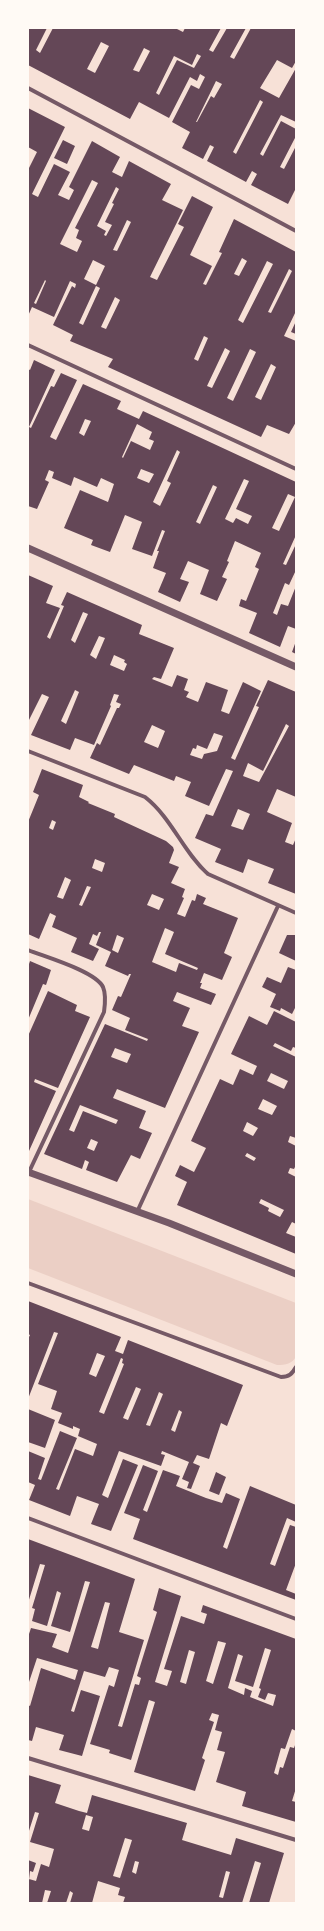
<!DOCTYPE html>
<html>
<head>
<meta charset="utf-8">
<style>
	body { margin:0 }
	#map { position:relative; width:324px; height:1931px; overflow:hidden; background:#f7e1d7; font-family:"Titillium Web",sans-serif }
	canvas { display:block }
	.frame { position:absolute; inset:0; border:29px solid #fffaf5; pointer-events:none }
</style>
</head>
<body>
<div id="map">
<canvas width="324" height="1931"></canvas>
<div class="frame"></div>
</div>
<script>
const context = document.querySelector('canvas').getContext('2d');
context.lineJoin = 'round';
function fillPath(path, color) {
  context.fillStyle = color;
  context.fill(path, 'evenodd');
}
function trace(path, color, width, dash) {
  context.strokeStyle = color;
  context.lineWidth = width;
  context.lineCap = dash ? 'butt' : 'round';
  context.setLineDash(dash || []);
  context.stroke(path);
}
fillPath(new Path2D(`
	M28,1199L296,1303V1356C293,1364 285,1365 277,1365L28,1268Z`), '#ebcfc5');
fillPath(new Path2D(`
	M28,28H47L36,50L40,53L53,28H175L183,32L185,28H221L209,50L213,52L227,28H246L230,57L234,59L251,28H296V61L292,68L277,60L260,88L279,98L296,68V122L281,115L260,154L263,156L281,121L296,129V136L280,167L284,169L296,146V188L288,204L251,185L257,174L252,171L246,182L207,161L214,147L210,145L203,159L182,148L190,132L172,122L191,85L199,89L205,77L200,74L197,81L190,77L169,118L139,102L130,119L28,65ZM101,42L109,46L95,73L87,69ZM144,48L150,51L139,72L133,70ZM197,54L201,56L194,68L177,60L159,95L156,93L174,56L192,65ZM216,81L222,84L214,98L211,96L197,122H196ZM260,100L263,102L236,154L233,152Z
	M28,108L65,127L32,194L38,197L54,164L70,172L58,195L69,200L74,190L69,187L92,141L120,157L112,172L122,177L129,161L171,184L162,200L183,210L150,277L157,280L184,227L178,224L192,196L213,207L190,255L212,266L203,284L206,285L222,253L219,252L234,219L296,252V311L284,336L296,341V422L289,434L267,425L261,437L108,367L113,359L70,341L73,335L53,325L72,286L75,288L76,284L70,281L54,317L32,307L28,316V170L37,152L28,147ZM92,180L98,183L75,228L79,230L76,238L82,241L77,252L60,244ZM116,187L119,189L112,203L114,204L105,222L112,225L106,236L104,235L106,231L97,226ZM127,220L131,222L117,251L113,250ZM242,258L247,261L239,276L234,274ZM93,260L105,266L96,285L84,279ZM267,261L273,264L243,323L238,320ZM289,269L292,271L271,313L268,312ZM45,280L46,281L36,304L34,303ZM96,286L100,288L83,325L79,323ZM115,297L120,300L106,329L101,327ZM204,336L208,338L198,361L194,359ZM225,348L230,351L212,388L207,386ZM250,349L256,352L233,401L227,398ZM271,364L276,367L261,400L255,397Z
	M63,140L75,146L67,164L54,158Z
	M296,321V334L291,332Z
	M34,360L55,370L29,427L31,428L51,386L54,387L61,373L77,380L50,437L56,440L83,384L121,401L117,409L139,419L143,411L296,482V535L283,564L286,565L296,544V570L289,585L285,583L273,613L277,615L281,604L288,606L296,586V629L288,626L280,647L249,633L257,613L239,606L241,599L246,601L259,569L255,567L261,553L235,541L227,561L229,562L222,577L227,579L217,601L200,594L209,570L188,561L180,579L189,582L180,602L158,592L166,573L153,568L159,551H157L165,531L162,530L152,556L132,549L142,522L125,515L110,552L91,545L93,540L64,528L80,490L108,502L114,484L101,478L97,487L74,477L71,486L52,478L54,472L49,470L45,480L49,482L37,509L28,506V369L30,370ZM85,419L91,421L84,436L79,433ZM137,424L152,432L149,439L154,441L150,450L131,441L123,458L122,457ZM177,450L180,452L167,481L171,483L160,506L153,502ZM141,469L154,474L149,483L137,478ZM244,479L249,481L236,509L252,516L248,524L236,518L233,523L225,519ZM213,485L217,487L200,524L196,522ZM288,494L295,497L279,531L272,528Z
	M28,575L53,586L46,603L60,608L47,637L50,639L64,606L61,605L67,592L142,625L139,634L174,648L161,679L154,677L152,679L172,687L177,675L188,679L184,690L189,692L186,697L198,702L206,682L228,690L221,711L229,714L243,682L261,691L231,758L235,760L259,707L256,706L268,680L296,692V797L277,789L267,812L292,823L285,842L293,845L296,838V894L268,883L274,869L248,859L243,873L215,862L221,849L195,838L206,814L213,816L233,771L226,769L209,806L185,796L191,782L176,776L174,781L134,765L129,774L90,758L97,743L100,745L117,708H119L121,704L116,702L119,695L114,694L110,705L111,706L94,745L75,738L70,750L31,735L49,697L42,694L28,722ZM83,612L88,614L75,643L71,640ZM99,636L105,638L96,659L90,655ZM114,655L125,660L124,662L127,664L124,671L110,665ZM75,690L79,692L66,724L61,721ZM286,724L289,726L259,782L243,776L248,763L263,771ZM152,725L165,731L158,748L144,742ZM214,733L223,736L217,751L204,754L202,759L190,755L193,748L196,749L197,745L207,749ZM238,809L250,814L243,830L231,826Z
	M296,641V654L292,652Z
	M42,769L83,785L79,797L89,802L88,803L115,814L114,817L166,841L173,847L174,850L169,863L179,867L171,883L185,889L182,897L184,898L177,914L185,917L192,900L195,901L197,894L206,898L203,904L238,918L224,953L232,957L222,980L204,973L200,983H202L200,988L216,994L211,1005L177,992L173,1001L190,1008L182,1026L199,1032L165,1108L117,1089L113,1098L146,1111L139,1128L152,1133L140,1159L131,1155L117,1182L86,1170L89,1162L85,1160L82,1169L44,1154L105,1024L147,1041L148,1039L125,1030L130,1018L112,1010L118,996L121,997L131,974H129L128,976L105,966L111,952L96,945L101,932H99L97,936L93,934L89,944L99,949L93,961L71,952L77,938L52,927L56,916L50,913L39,939L28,934V822L39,795L33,792ZM52,820L56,822L53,830L49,828ZM95,859L105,863L102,872L92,868ZM65,877L71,880L63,899L57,897ZM87,886L91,887L82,906L79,905ZM152,894L164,899L159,910L147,905ZM165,928L174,932L165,954L198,968L197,970L179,963L176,972L152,962ZM117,935L124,938L118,953L112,950ZM115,1048L131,1054L127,1063L111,1057ZM80,1105L118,1120L116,1124L83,1111L74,1132L69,1130ZM91,1139L98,1142L94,1151L87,1148Z
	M287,935H296V961L279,953Z
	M30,961L51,970L46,985L43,984L28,1020V967Z
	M288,967L296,970V1006L292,1014L281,1008L280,1011L270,1007L276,994L262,987L267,977L281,983Z
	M48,991L77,1005L75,1011L90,1017L58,1088L35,1079L34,1082L56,1091L29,1151L28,1036Z
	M274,1011L296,1022V1048L293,1047L291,1051L275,1043L273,1046L296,1057V1138L290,1136L288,1142L296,1146V1165L294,1169L290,1168L288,1173L296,1177V1224L292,1222L286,1233L296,1237V1254L177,1205L187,1182L175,1176L180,1165L194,1172L206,1148L191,1141L220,1079L233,1085L240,1069L253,1075L257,1066L231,1054L249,1016L267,1025ZM271,1073L288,1081L284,1089L267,1081ZM263,1099L277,1106L272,1115L258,1109ZM247,1122L258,1128L253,1136L243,1131ZM247,1153L256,1158L254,1161L245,1156ZM261,1199L284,1210L280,1217L268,1211L269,1208L259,1203Z
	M28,1301L121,1337L115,1351L123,1354L128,1340L243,1385L227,1426L221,1423L209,1459L197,1455L193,1463L200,1466L191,1489L187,1488L189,1482L182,1479L189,1462L162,1451L161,1454L165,1455L161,1466L119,1451L102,1495L108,1498L123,1459L138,1465L111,1531L91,1524L99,1504L77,1496L70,1516L29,1500L35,1485L28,1482V1451L45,1458L38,1479L41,1480L60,1431L77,1438L56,1489L59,1490L75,1449L93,1456L97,1444L78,1436L80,1429L73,1426V1429L58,1423L62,1413L51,1409L57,1391L38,1384L58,1333L54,1332L28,1399V1339L30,1335L28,1334ZM97,1353L105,1356L96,1377L89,1374ZM121,1358L123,1359L122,1363L124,1364L104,1414L99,1412ZM136,1387L141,1389L128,1420L123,1418ZM159,1392L163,1394L150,1426L146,1425ZM179,1410L182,1412L175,1432L171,1430Z
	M28,1409L55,1420L45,1448L28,1442Z
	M143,1465L158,1471L143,1510L147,1512L163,1470L180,1476L176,1486L206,1498L222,1503L226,1493L240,1499L223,1547L227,1549L250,1486L296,1505V1522L287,1518L270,1564L275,1566L290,1525L296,1527V1563L286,1590L296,1594V1600L133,1539L140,1519L124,1513Z
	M216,1472L226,1477L219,1495L209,1491Z
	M28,1539L135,1579L119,1632L144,1640L118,1726L122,1727L135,1684L139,1685L141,1678L137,1676L157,1612L153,1610L159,1588L181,1596L155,1682L167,1686L172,1671L164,1669L181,1616L204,1624L207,1614L201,1612L203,1605L296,1639V1731L292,1729L285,1749L281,1748L274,1773L278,1775L280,1767L283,1768L290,1747L294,1748L296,1742V1788L292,1801L296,1802V1822L242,1806L246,1792L216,1782L225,1752L217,1750L222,1732L215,1730L219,1715L212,1713L209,1720L214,1722L202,1758L205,1760L195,1791L134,1772L155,1702L149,1700L131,1760L109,1753L110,1750L90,1744L109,1685L114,1687L119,1670L109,1667L105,1677L84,1671L71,1711L74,1712L81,1690L100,1696L82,1756L59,1750L64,1735L36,1727L32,1741L28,1740V1705L30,1706L41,1668L75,1680L78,1670L37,1658L28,1685V1637L31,1628L57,1634L52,1647L68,1653L90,1582L85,1581L70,1632L51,1626L61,1593L57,1591L47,1626L32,1621L35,1609L32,1608L45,1565L40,1564L28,1603ZM105,1602L110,1603L98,1649L91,1647ZM218,1641L226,1643L213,1684L206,1681ZM265,1648L271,1650L259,1688L261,1689L258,1697L265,1700L268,1693L276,1695L273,1706L250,1697L252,1691L245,1688L244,1695L228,1688L238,1654L243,1656L235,1681L253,1687ZM189,1650L195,1652L186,1684L180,1682Z
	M28,1775L61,1785L55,1803L79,1811L87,1813L92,1795L187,1823L182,1840L231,1855L236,1838L284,1853L269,1903H249L261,1863L255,1861L242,1903H123L125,1897L118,1895L120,1888L98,1881L92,1903H70L73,1893L70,1891L66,1903H47L51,1891L45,1890L42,1903H28L29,1879L36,1881L41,1864L49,1867L54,1849L30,1842L39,1813L35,1812L28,1834ZM86,1815L93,1817L89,1831L82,1829ZM125,1838L132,1840L120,1878L113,1876ZM135,1861L139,1862L136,1874L132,1872ZM226,1871L230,1872L223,1898L219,1897Z
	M28,1860L36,1863L33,1872L30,1871L29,1880Z`), '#644757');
trace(new Path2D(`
	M28,88L296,231
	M28,345L296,469
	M28,751L145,797C172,818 183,852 208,874L296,913
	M28,950C45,957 95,971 103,987C106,994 105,1005 104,1012L29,1172
	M137,1212L278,906
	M28,1283L281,1377C289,1377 292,1374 296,1367
	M28,1518L296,1619
	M28,1758L296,1840`), '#755966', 4);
trace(new Path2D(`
	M28,548L296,667
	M28,1172L169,1223L296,1274`), '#755966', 7);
</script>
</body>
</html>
